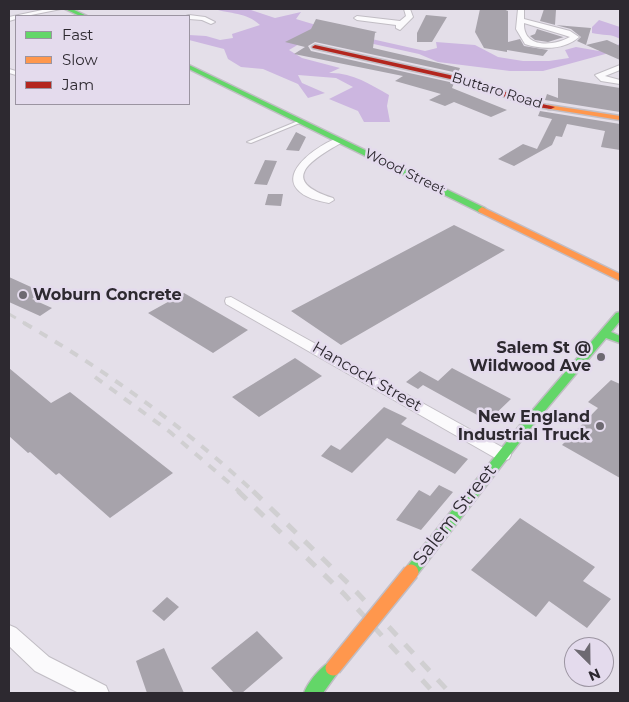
<!DOCTYPE html>
<html>
<head>
<meta charset="utf-8">
<style>
	body { margin:0 }
	#map { position:relative; width:629px; height:702px; overflow:hidden; background:#e4dfe9; font-family:Montserrat,sans-serif }
	canvas { display:block }
	.frame { position:absolute; inset:0; border:10px solid #2d2930; pointer-events:none }
	.legend { position:absolute; left:15px; top:15px; width:175px; height:90px; box-sizing:border-box; background:#e4dbed; border:1px solid #9b94a1; margin:0; padding:6px 9px; list-style:none; font-size:15px; color:#2d2930 }
	.legend li { display:flex; align-items:center; gap:10px; height:25px }
	.legend b { width:25px; border:1px solid #9b94a1 }
	.north { position:absolute; left:564px; top:637px; width:50px; height:50px; box-sizing:border-box; background:#e4dbed; border:1px solid #9b94a1; border-radius:50%; rotate:157deg; font-size:14px; font-weight:700; line-height:20px; text-align:center; color:#2d2930 }
	.north::after { content:''; display:block; margin:auto; width:18px; height:22px; background:#6d6971; clip-path:polygon(50% 0,100% 100%,50% 72%,0 100%) }
</style>
</head>
<body>
<div id="map">
<canvas width="629" height="702"></canvas>
<div class="frame"></div>
<ul class="legend">
<li><b style="height:6px;background:#63d668"></b>Fast</li>
<li><b style="height:6px;background:#ff974d"></b>Slow</li>
<li><b style="height:6px;background:#b3261e"></b>Jam</li>
</ul>
<div class="north">N</div>
</div>
<script>
const context = document.querySelector('canvas').getContext('2d');
context.lineJoin = 'round';
function fillPath(path, color) {
  context.fillStyle = color;
  context.fill(path, 'evenodd');
}
function trace(path, color, width, dash) {
  context.strokeStyle = color;
  context.lineWidth = width;
  context.lineCap = dash ? 'butt' : 'round';
  context.setLineDash(dash || []);
  context.stroke(path);
}
function label(font, color, halo, rows, align = 'center') {
  context.font = font + ' Montserrat,sans-serif';
  context.lineWidth = 5;
  context.setLineDash([]);
  context.textBaseline = 'middle';
  context.strokeStyle = halo;
  context.fillStyle = color;
  for (const [text, x, y, turn = 0] of rows) {
    context.save();
    context.translate(x, y);
    context.rotate((+turn || 0) * Math.PI / 180);
    context.textAlign = isNaN(turn) ? turn : align;
    if (halo) context.strokeText(text, 0, 0);
    context.fillText(text, 0, 0);
    context.restore();
  }
}
fillPath(new Path2D(`
	M214,9H248L275,18L301,12L296,19L336,31L425,51L437,48L436,42L475,45L498,57L523,61H549L569,58L565,50L576,47L599,51L620,44V50L543,71H510L438,62L419,54L319,32L289,50L302,58L340,68L329,73C351,72 370,84 389,95L387,106L390,122H364L358,111L329,99L353,87L336,78L298,75L302,83L325,93L308,98L298,84L263,69L241,67L228,59L224,49L189,40V35L206,36L220,40L233,38L232,34L260,25C246,12 230,14 214,9Z
	M599,20L620,27V39C611,33 603,36 592,33V27Z`), '#ccb6e0');
fillPath(new Path2D(`
	M480,9H503L508,11V42L520,39L524,46L548,50L543,56L507,50V52L484,48L475,32Z
	M544,9L556,10L555,25L591,28L586,45L577,41L581,37L571,29L540,21Z
	M426,15L447,17L432,42H417V33Z
	M316,19L377,32L375,33L373,48L460,68L458,73L315,42L308,46L311,51L454,83L452,88L507,110L491,117L454,102L445,106L429,100L441,94L395,81L403,76L294,54L305,47L285,42L311,29Z
	M537,29L563,37H564L548,42L535,40L530,36L535,34Z
	M607,40L620,46V60L586,45Z
	M558,78L620,88V112L545,100L547,94L558,98Z
	M540,111L620,124V150L601,147L605,131L567,124L562,137L556,136L552,145L514,166L498,159L523,144L537,149L552,119L538,116Z
	M296,132L306,137L299,151L286,150Z
	M265,160L277,161L267,185L254,184Z
	M268,194H283L281,206L265,205Z
	M454,225L505,250L341,345L291,311Z
	M9,277L42,292L32,299L52,308L40,316L9,302Z
	M184,293L248,330L213,353L148,313Z
	M295,358L322,376L259,417L232,397Z
	M9,368L51,403L70,392L173,473L110,518L59,473L56,475L30,452L28,453L9,436Z
	M452,368L511,399L488,421L423,385L418,389L406,382L420,371L438,381Z
	M611,380L620,384V478L562,445L598,408L588,402Z
	M384,407L407,418L401,424L468,459L455,474L387,438L352,473L321,456L331,445L340,450Z
	M439,485L453,492L421,530L396,520L419,490L430,496Z
	M520,518L595,567L583,581L611,599L587,628L549,601L536,617L471,570Z
	M167,597L179,607L164,621L152,611Z
	M257,631L283,658L242,693H234L211,668Z
	M164,648L184,693H147L136,661Z`), '#a7a3ab');
const lane = new Path2D(`
	M298,121L302,122L251,143L247,142Z`);
const street = new Path2D(`
	M47,9H61L26,16H16V19L9,21V17Z
	M404,9H410L413,17L400,30L396,28V25L357,20L354,18L357,16L400,21L406,16Z
	M518,9H524V19L570,31L579,37C564,50 543,50 525,44L516,29ZM524,23L564,35L570,37C554,46 523,49 524,23Z
	M189,15L205,17L215,22L211,24L202,20L189,19V16H186Z
	M620,65V70L605,76L620,80V84L601,81L595,75Z
	M9,69L16,71V75L9,73Z
	M338,138L343,141L341,143C309,161 279,181 333,198L334,200L329,203C319,201 304,198 297,189C281,169 322,143 338,138Z
	M231,297L509,451L511,455L509,459L503,461L497,459L226,304L225,301L226,298Z
	M9,625L16,628L49,657L106,686L109,693H79L35,671L9,646Z`);
const fast = new Path2D(`
	M65,9H72L87,16H80Z
	M189,65L485,208L486,210L482,213L479,212L189,69Z
	M620,312V321L611,332L620,336V343L606,338L533,425L416,576L411,578L406,576L404,572L406,568L525,419L616,313Z
	M333,660L339,662L341,668L323,693H304C308,682 322,665 333,660Z`);
const slow = new Path2D(`
	M548,105L620,116V120L551,109H548Z
	M482,207L620,274V281L479,212L478,210Z`);
const jam = new Path2D(`
	M315,45L472,80L534,102L555,107L551,109L530,106L468,83L313,48L312,47Z`);
trace(lane, '#c1bdc4', 2);
trace(street, '#c1bdc4', 2);
trace(fast, '#c1bdc4', 3);
trace(slow, '#c1bdc4', 3);
trace(jam, '#c1bdc4', 3);
fillPath(lane, '#fbfafc');
fillPath(street, '#fbfafc');
fillPath(fast, '#63d668');
fillPath(slow, '#ff974d');
fillPath(jam, '#b3261e');
trace(new Path2D(`
	M9,314L26,324`), '#d0cfd1', 3, [8, 8]);
trace(new Path2D(`
	M24,323C107,371 184,427 254,492
	M95,377L170,432L240,492`), '#d0cfd1', 4, [9, 9]);
trace(new Path2D(`
	M238,491L344,594L434,693
	M253,491L352,587L450,693`), '#d0cfd1', 5, [12, 12]);
const slowBridge = new Path2D(`
	M333,668L411,572`);
trace(slowBridge, '#c1bdc4', 18, []);
trace(slowBridge, '#ff974d', 15);
for (const [x, y, r, color] of [
	[23,295,5,"#6d6971"],
	[601,357,5,"#6d6971"],
	[600,426,5,"#6d6971"]
]) {
  const dot = new Path2D();
  dot.arc(x, y, r, 0, 2 * Math.PI);
  context.fillStyle = color;
  context.fill(dot);
  trace(dot, '#e4dbed', 2);
}
label('14px', '#2d2930', '#e4dbed', [
	["Buttaro Road",497,91,17],
	["Wood Street",405,172,26]
]);
label('bold 16px', '#2d2930', '#e4dbed', [
	["Woburn Concrete",33,295,"left"],
	["Salem St @",591,348],
	["Wildwood Ave",591,366],
	["New England",590,417],
	["Industrial Truck",590,435]
], 'right');
label('16px', '#2d2930', '#e4dbed', [
	["Hancock Street",367,377,30]
]);
label('19px', '#2d2930', '#e4dbed', [
	["Salem Street",455,515,-52]
]);
</script>
</body>
</html>
